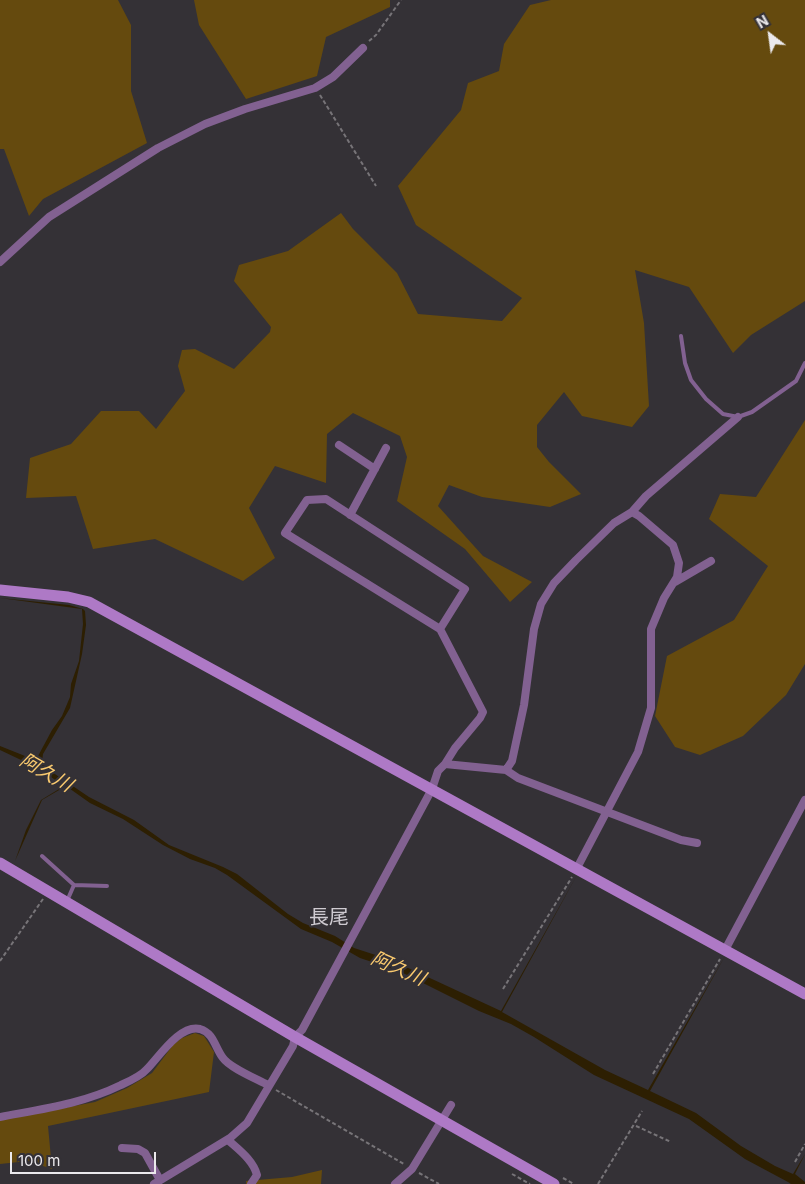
<!DOCTYPE html>
<html>
<head>
<meta charset="utf-8">
<style>
	body { margin:0 }
	#map { position:relative; width:805px; height:1184px; overflow:hidden; background:#343136; font-family:Inter,sans-serif }
	canvas { display:block }
	.north { position:absolute; left:745px; top:10px; width:50px; height:50px; -webkit-text-stroke:4px #343136; paint-order:stroke; rotate:330deg; font-size:14px; font-weight:700; line-height:20px; text-align:center; color:#ebe9ec }
	.north::after { content:''; display:block; margin:auto; width:18px; height:22px; background:#ebe9ec; clip-path:polygon(50% 0,100% 100%,50% 72%,0 100%) }
	.scale { position:absolute; left:10px; top:1152px; width:146px; height:22px; box-sizing:border-box; border:2px solid #ebe9ec; border-top:0; padding-left:6px; font-size:15px; line-height:18px; white-space:nowrap; color:#ebe9ec; -webkit-text-stroke:4px #343136; paint-order:stroke }
</style>
</head>
<body>
<div id="map">
<canvas width="805" height="1184"></canvas>
<div class="north">N</div>
<div class="scale">100 m</div>
</div>
<script>
const context = document.querySelector('canvas').getContext('2d');
context.lineJoin = 'round';
function fillPath(path, color) {
  context.fillStyle = color;
  context.fill(path, 'evenodd');
}
function trace(path, color, width, dash) {
  context.strokeStyle = color;
  context.lineWidth = width;
  context.lineCap = dash ? 'butt' : 'round';
  context.setLineDash(dash || []);
  context.stroke(path);
}
function label(font, color, halo, rows, align = 'center') {
  context.font = font + ' Inter,"Noto Sans JP",sans-serif';
  context.lineWidth = 4.5;
  context.setLineDash([]);
  context.textBaseline = 'middle';
  context.strokeStyle = halo;
  context.fillStyle = color;
  for (const [text, x, y, turn = 0] of rows) {
    context.save();
    context.translate(x, y);
    context.rotate((+turn || 0) * Math.PI / 180);
    context.textAlign = isNaN(turn) ? turn : align;
    if (halo) context.strokeText(text, 0, 0);
    context.fillText(text, 0, 0);
    context.restore();
  }
}
fillPath(new Path2D(`
	M0,0H118L131,25V91L147,143L43,199L29,216L4,149H0Z
	M194,0H390V7L326,37L317,76L246,99L199,25Z
	M551,0H805V301L751,335L733,353L689,287L635,270L644,323L649,406L632,427L582,416L564,392L537,425V447L549,462L581,494L550,507L482,497L449,485L438,506L483,556L532,582L510,602L465,549L397,501L407,457L400,436L353,413L327,434L326,483L275,466L249,508L275,558L243,581L155,539L93,549L76,496L26,498L30,458L71,444L101,411H139L156,429L185,391L178,366L182,350L195,349L234,369L270,332L271,327L234,281L239,265L288,251L341,213L353,229L397,273L418,314L502,321L522,298L416,225L398,186L461,110L468,83L499,71L504,44L530,5Z
	M805,420V664L786,695L743,736L700,755L675,747L655,716L667,656L734,620L768,566L709,519L720,494L756,497Z
	M195,1033L204,1036L214,1052L209,1092L48,1126L52,1169L28,1161L0,1164V1120L95,1102L127,1088L152,1073L173,1045L182,1038Z
	M322,1170L321,1184H246V1181L292,1177Z`), '#654a0e');
fillPath(new Path2D(`
	M0,598L69,605L83,609L85,611L86,625L82,654L70,708L43,754L42,762L46,768L89,797L134,820L169,845L223,867L237,874L288,914L303,923L335,936L354,948L391,960L501,1011L577,875L502,1012L605,1070L648,1090L725,956L650,1091L696,1113L741,1146L775,1166L793,1174L805,1154L795,1174L805,1182V1184H791L788,1182L745,1159L689,1119L594,1075L534,1037L511,1024L479,1011L399,971L360,958L332,942L301,929L227,875L215,868L190,859L163,845L123,819L90,803L66,786L42,800L15,861L26,830L41,800L64,786L38,768L0,750V746L35,760L37,758L52,730L62,716L70,697L71,684L79,661L83,624L82,609Z`), '#2d1f02');
trace(new Path2D(`
	M369,41L376,35L401,0
	M320,95L376,186
	M0,961L43,899
	M503,989L572,877
	M653,1074L720,959
	M276,1090L404,1164
	M636,1126L671,1142
	M795,1162L805,1144
	M419,1173L439,1184
	M512,1174L530,1184
	M563,1178L574,1184
	M598,1184L642,1111`), '#777478', 2, [4, 2.5]);
trace(new Path2D(`
	M681,336L685,363L691,380L706,399L723,414L738,417L752,412L796,381L805,363
	M42,856L74,885L107,886
	M67,901L74,885`), '#826191', 4);
trace(new Path2D(`
	M0,262L49,217L158,148L205,124L245,109L315,88L333,77L363,48
	M339,445L375,469
	M632,512L646,496L738,417
	M350,515L386,448
	M675,582L711,561
	M440,629L285,533L307,500L326,499L465,589L440,629L483,712L480,718L455,748L445,764
	M506,770L518,778L681,840L697,843
	M725,950L805,800
	M0,1117C42,1109 82,1104 121,1085C130,1081 141,1076 147,1069C159,1057 180,1024 200,1029C214,1033 215,1048 223,1058C230,1068 257,1079 268,1085
	M228,1140C239,1150 253,1160 257,1175L251,1184
	M122,1148L138,1149L145,1153L160,1180
	M154,1184L230,1138L247,1123L293,1046L295,1037L302,1030L432,789L438,771L445,764L506,770L512,761L524,705L534,629L541,604L554,583L576,560L614,523L632,512L639,516L673,545L679,563L677,577L664,598L651,629V708L638,752L577,868
	M395,1184L412,1169L451,1105`), '#826191', 8);
trace(new Path2D(`
	M0,590L68,597L89,602L805,994
	M0,863L295,1037L554,1184`), '#ae79c6', 11);
label('italic 19px', '#faca6f', '#343136', [
	["阿久川",46,773,30],
	["阿久川",398,969,24]
]);
label('20px', '#cfcbd1', '#343136', [
	["長尾",329,918]
]);
</script>
</body>
</html>
